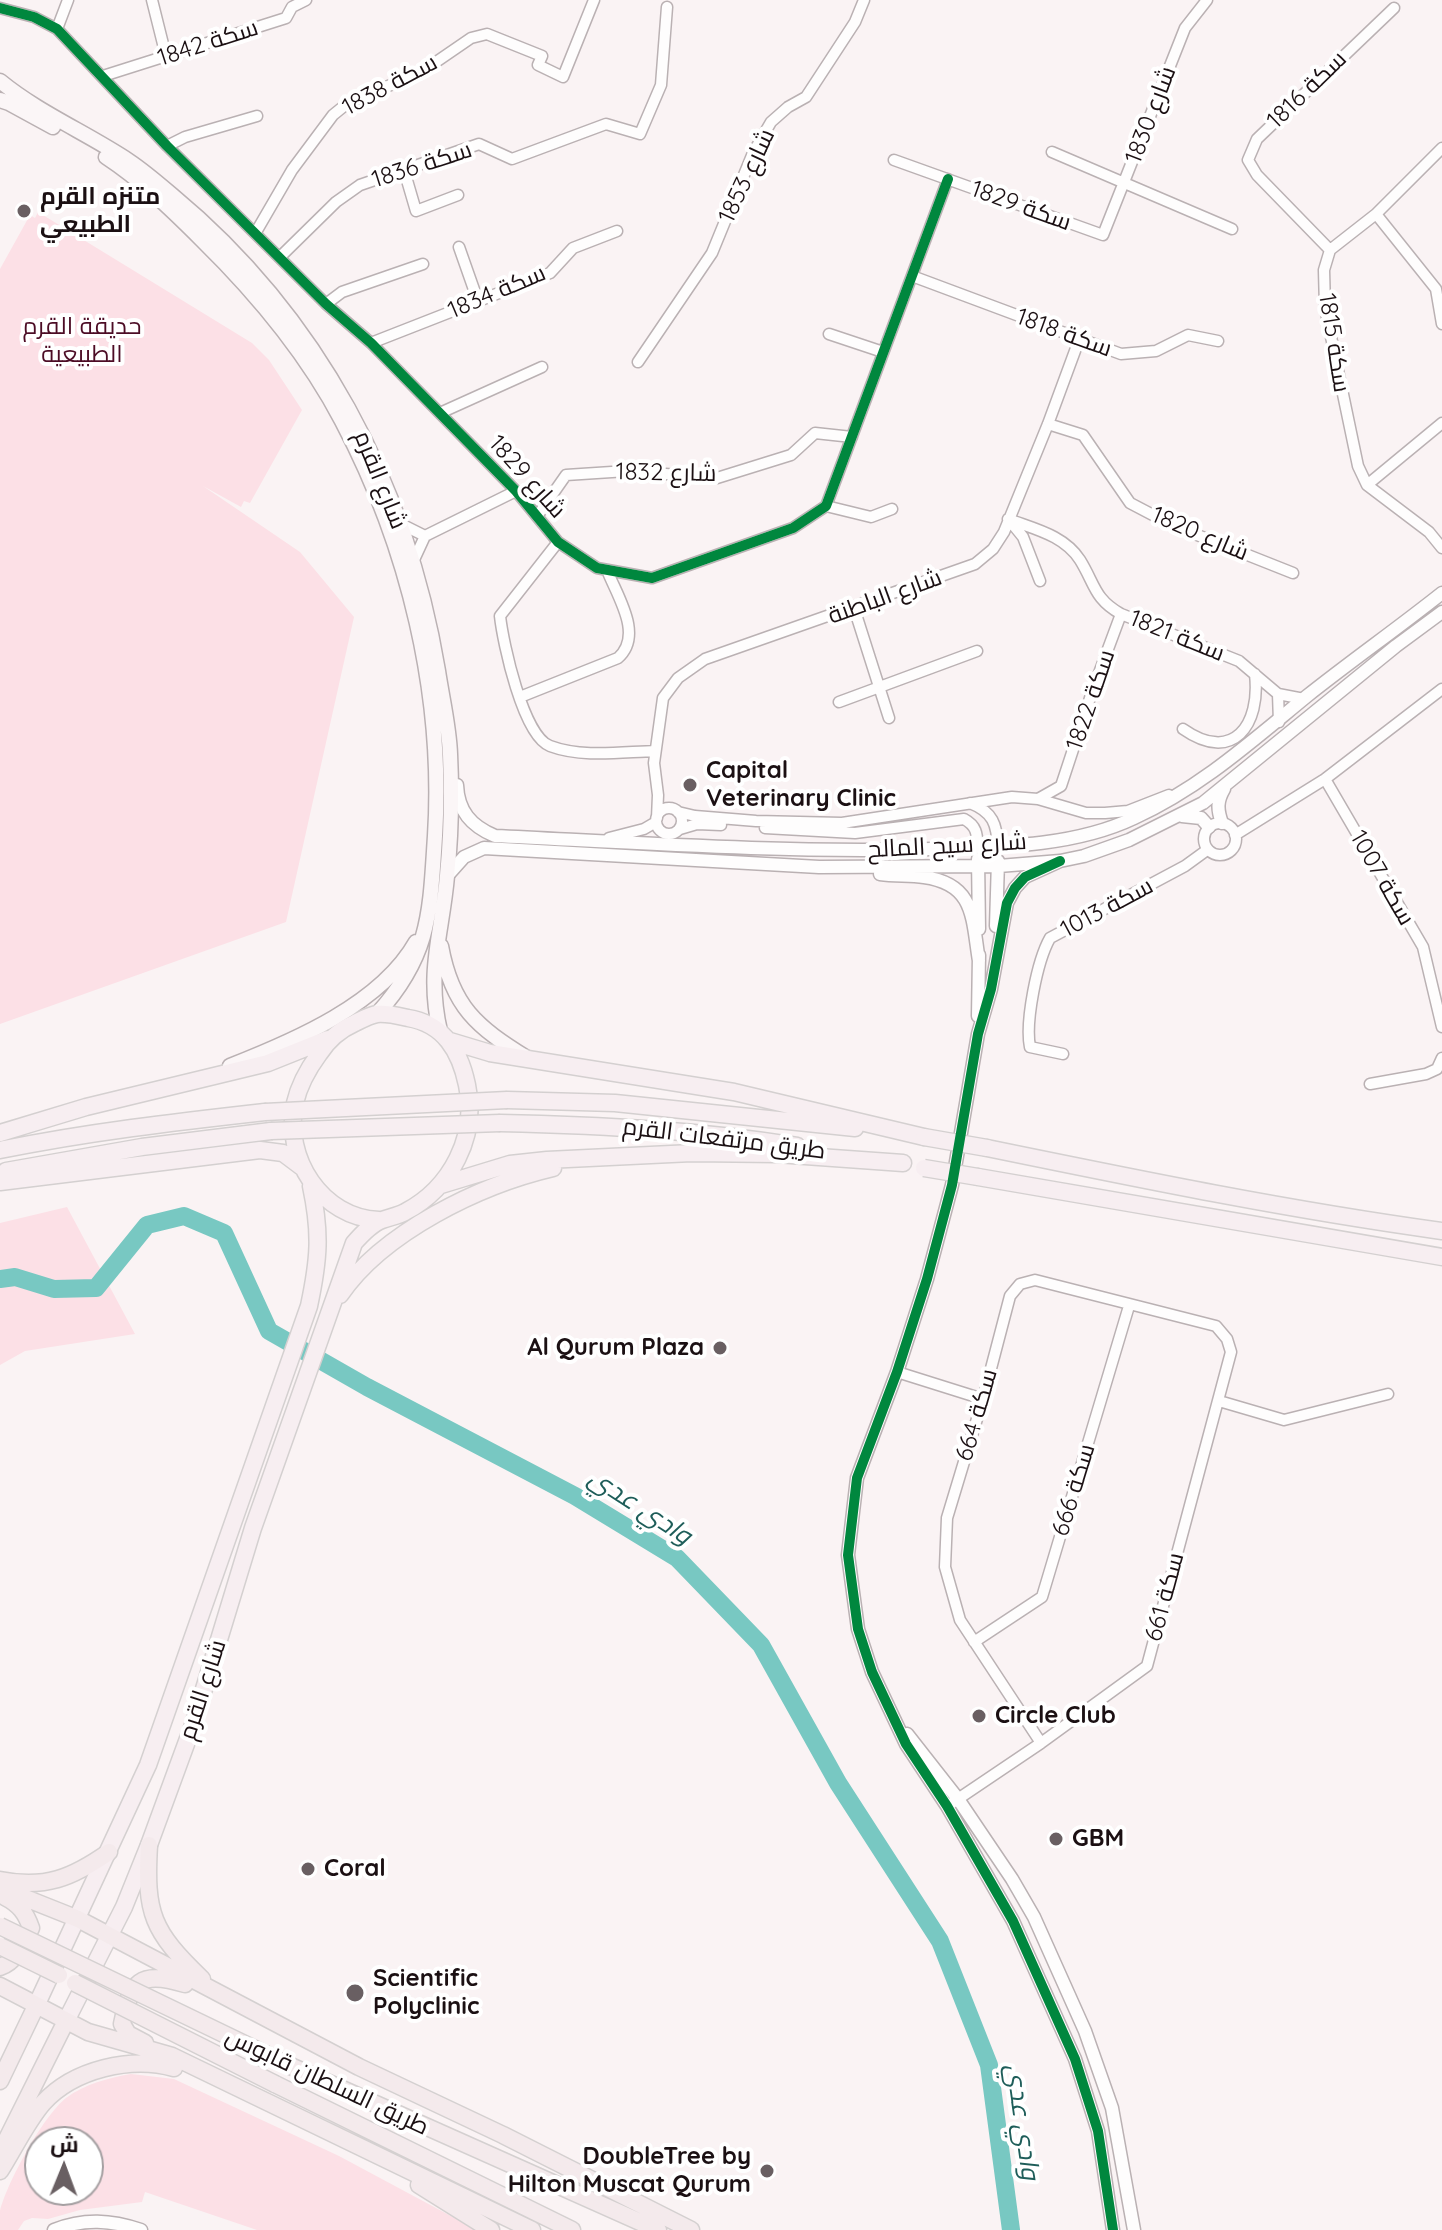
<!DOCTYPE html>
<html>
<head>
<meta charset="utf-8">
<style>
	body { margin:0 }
	#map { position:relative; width:1442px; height:2230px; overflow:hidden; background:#faf3f4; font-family:Quicksand,Cairo,sans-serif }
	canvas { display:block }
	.north { position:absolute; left:24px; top:2126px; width:80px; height:80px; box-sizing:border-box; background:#fff; border:2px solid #a49fa1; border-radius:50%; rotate:1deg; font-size:22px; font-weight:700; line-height:32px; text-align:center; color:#1b1013 }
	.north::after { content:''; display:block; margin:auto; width:28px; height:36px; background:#695f62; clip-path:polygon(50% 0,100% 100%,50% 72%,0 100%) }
</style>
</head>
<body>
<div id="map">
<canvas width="1442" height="2230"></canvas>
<div class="north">ش</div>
</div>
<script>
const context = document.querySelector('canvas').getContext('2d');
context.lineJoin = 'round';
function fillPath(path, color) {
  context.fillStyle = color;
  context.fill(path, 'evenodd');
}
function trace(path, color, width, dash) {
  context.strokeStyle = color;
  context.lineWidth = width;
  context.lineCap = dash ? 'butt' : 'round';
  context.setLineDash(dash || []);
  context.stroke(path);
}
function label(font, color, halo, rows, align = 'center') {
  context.font = font + ' Quicksand,Cairo,sans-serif';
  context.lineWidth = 8;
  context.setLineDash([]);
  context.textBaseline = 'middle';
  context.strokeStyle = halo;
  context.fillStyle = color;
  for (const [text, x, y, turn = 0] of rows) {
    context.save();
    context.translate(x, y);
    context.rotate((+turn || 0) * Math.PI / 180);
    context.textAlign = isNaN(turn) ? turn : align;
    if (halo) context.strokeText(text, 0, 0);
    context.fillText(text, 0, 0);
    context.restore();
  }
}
fillPath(new Path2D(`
	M38,212L252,343L269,360L302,410L250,503L244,501L241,507L203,486L300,552L354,617L286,922L0,1024V269L30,215L35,218Z
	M67,1207L135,1334L25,1351L0,1365V1223Z
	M131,2074L174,2079L339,2156L477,2230H257L145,2192L142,2202L80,2210L48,2219L32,2218L24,2221L18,2230H0C0,2224 0,2216 0,2211C7,2183 43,2116 66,2098C85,2084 108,2078 131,2074ZM40,2142H88V2190H40Z`), '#fce0e6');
trace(new Path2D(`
	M0,1279L15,1277L54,1289L96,1288L147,1225L184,1216L224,1233L269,1331L367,1387L575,1496L677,1558L761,1645L838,1783L940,1941L989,2065L1011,2230`), '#78c8c2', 18);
const minor = new Path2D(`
	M152,0L166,56
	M0,8L34,17L57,29L167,146L326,304L371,343L516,491L558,542L597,568L652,578L793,528L826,506L948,179
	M57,29L68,0
	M103,76L286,18L292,7L306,0
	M167,146L185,137L257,116
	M1442,148L1376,214L1330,250L1324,270L1325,308L1358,466L1367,485L1429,532L1442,548
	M1052,152L1232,229
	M894,160L1103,235L1185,28L1207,0
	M404,170L416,211L458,195
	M1376,214L1436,289L1442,324
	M256,232L292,170L333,115L349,102L420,73L471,38L487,34L542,56L538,65L563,77L594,0
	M459,247L478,301
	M1330,250L1257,175L1248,160L1257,139L1394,8
	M281,256L336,202L360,185L479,144L512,159L606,124L640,134L661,85L667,7
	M912,276L1121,354L1156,351L1188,335L1218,341
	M326,304L342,292L423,264
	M829,334L883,352
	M371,343L550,273L573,248L617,231
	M638,362L712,253L753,153L771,122L788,107L806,97L855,22L864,0
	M440,413L542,367
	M1048,424L1083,435L1130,503L1172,525L1293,573
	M1367,485L1442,423
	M826,506L871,517L892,509
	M538,515L566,475L627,471L717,478L791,455L815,433L852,437
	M1008,519C1034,529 1064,535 1080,560C1095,584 1094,599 1121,614L1239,661L1278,694L1304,699
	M1010,521L1023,537L1040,581
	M399,523L425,536
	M558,542L500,616C503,643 523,736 550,746C582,758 621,752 655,751
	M413,562L425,536L516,491
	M854,608L889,718
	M1278,694L1279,722
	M520,697L618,658C644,635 617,596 607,570
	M839,702L977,651
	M1183,729C1233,764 1261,725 1255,674
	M1325,779L1423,947L1442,1027
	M1038,799L1061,786L1092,692L1121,614
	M970,803C993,812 997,824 998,848
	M656 821a13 13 0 1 1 26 0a13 13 0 1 1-26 0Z
	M678,812L695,816L756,821L842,823L1012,797L1038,799L1086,813H1105L1128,811L1169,795
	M657,818L658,795L654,763L663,698L678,678L705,659L975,564L993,549L1004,532L1048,424L1079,340
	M1204 839a16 16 0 1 1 32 0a16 16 0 1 1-32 0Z
	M765,828L855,833L964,819C977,826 977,834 978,848
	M680,829L697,824L721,825
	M1235,835L1325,779L1442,689
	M609,838L644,829L656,822
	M1063,1054L1030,1047C1025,1022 1037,961 1050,938L1185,866L1207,850
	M1370,1084L1426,1074L1437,1069L1442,1058
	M897,1372L983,1399
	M1219,1401L1284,1420L1388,1394
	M974,1642L1042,1597L1129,1306
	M952,1803L1041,1743L1147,1666L1231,1352L1227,1339L1216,1326L1035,1280L1020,1284L1010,1296L983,1399L947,1518L945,1567L960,1620L1041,1743`);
const tertiary = new Path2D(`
	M457,785C458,811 471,826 495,836C640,843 786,853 931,849C998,847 1073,847 1134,818C1200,788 1252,741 1307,696C1351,661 1398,628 1442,593
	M1182,816L1201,818L1209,827
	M1222,823C1217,809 1217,801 1224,789
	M978,859L979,929
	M1060,861L1025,877L1015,888L1007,903L991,989L978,1034L952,1185L927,1279L897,1372L857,1478L848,1555L858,1629L872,1672L906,1744L947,1806L1013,1921L1075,2059L1098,2131L1113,2230
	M880,874C895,876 909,875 924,877C975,884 972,918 979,961
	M447,876L464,857L484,848L819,867L999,866L1060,861L1084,856L1129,840L1203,803L1396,646L1442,612
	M996,926L998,861
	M978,1016L979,955
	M907,1734L958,1799L1012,1879L1034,1917L1085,2031L1112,2108L1134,2230
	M54,2230C84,2218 111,2220 141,2230`);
const secondary = new Path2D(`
	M0,81C39,113 87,133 129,161C144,171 158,183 172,195C318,316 407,484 438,671C442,698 449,726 450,754C452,794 451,836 447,876C442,934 426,971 440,1031
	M0,100L9,103L53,127
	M106,157C141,180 172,210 202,240C256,293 307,354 342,421C408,546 444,694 435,836C430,911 431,955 377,1014
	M441,946C452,1007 477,1027 527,1058
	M230,1066C294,1041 381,1004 416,942`);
const primary = new Path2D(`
	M450,1041L490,1053L734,1092L924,1137
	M507,1100L615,1103L855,1128
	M500,1123C599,1125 699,1130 797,1146
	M0,1133L86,1107L268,1063L328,1039
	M987,1148C1138,1179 1289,1210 1442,1231
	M0,1150C88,1132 176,1122 265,1112
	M6,1171L142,1147L271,1131
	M978,1177L1442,1257
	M0,1182L260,1150L283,1153L303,1168
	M441,1185L510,1164L547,1160L692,1153L777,1154L903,1163
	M340,1295C383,1232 480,1185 553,1168
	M36,2006L148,1765L309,1306C319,1259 321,1233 311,1186
	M66,2021L124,1907L149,1845L193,1725L253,1528L354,1243C362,1234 371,1224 382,1220C390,1217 398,1216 405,1212C451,1188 478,1136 467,1085C460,1051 444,1024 408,1018C399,1016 387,1013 377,1014C370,1015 361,1020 355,1023C339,1030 328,1040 319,1054C308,1069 299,1085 295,1103C283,1158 322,1218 379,1220`);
const trunk = new Path2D(`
	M149,1845C145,1914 152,1931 202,1979
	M0,1880C45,1889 72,1878 109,1852
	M0,1888L78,1919L359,2067L503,2135L691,2230
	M0,1967C17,1961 23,1944 31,1928C26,1913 19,1904 5,1897
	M0,1986L88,2032L172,2056L532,2230
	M145,2043L128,2034L122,2024C131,1981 139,1970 185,1984
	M286,2064L658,2230
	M0,2081L36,2006
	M275,2084L572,2230
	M0,2153L66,2021
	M0,2171C14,2149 26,2123 43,2103C74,2069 131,2056 174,2068
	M419,2185L491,2230`);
trace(minor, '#bab1b3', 13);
trace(tertiary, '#bab1b3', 15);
trace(secondary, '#bab1b3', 17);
trace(primary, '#d4d0d0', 19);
trace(trunk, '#d4d0d0', 19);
trace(minor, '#fefdfd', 10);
trace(tertiary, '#fefdfd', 12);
trace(secondary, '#fbf6f7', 14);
trace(primary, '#f7eef1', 16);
trace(trunk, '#f4eaec', 16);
const primaryBridge = new Path2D(`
	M265,1112L507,1100
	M271,1131L500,1123
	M924,1137L987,1148
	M924,1168L978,1177`);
const trunkBridge = new Path2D(`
	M0,1926L286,2064
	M0,1946L59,1975
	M75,1983L275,2084`);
trace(primaryBridge, '#d4d0d0', 19, []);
trace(trunkBridge, '#d4d0d0', 19, []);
trace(primaryBridge, '#f7eef1', 16);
trace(trunkBridge, '#f4eaec', 16);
trace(new Path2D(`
	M0,8L34,17L57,29L167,146L326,304L371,343L516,491L558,542L597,568L652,578L793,528L826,506L948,179
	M1060,861L1025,877L1015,888L1007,903L991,989L978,1034L952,1185L927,1279L897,1372L857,1478L848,1555L858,1629L872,1672L906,1744L947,1806L1013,1921L1075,2059L1098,2131L1113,2230`), '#00873e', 10);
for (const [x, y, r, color] of [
	[24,211,8,"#695f62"],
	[690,785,8,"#695f62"],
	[720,1348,8,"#695f62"],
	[979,1716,8,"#695f62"],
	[1056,1839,8,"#695f62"],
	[308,1869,8,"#695f62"],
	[355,1993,10,"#695f62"],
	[767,2171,8,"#695f62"]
]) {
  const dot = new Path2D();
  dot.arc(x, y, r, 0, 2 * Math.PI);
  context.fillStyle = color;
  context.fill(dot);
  trace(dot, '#fff', 3);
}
label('24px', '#1b1013', '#fff', [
	["سكة 1842",208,43,-18],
	["1838 سكة",390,85,-28],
	["سكة 1816",1307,90,-44],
	["1830 شارع",1151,115,-69],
	["سكة 1836",422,165,-18],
	["شارع 1853",747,176,-65],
	["سكة 1829",1021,206,20],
	["سكة 1834",497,292,-23],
	["سكة 1818",1064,333,20],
	["سكة 1815",1334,343,81],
	["1832 شارع",666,473,1],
	["1829 شارع",527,477,48],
	["شارع القرم",380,480,68],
	["1820 شارع",1200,534,23],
	["شارع الباطنة",885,597,-20],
	["سكة 1821",1177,636,22],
	["سكة 1822",1091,700,-71],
	["شارع سيح المالح",947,846,-3],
	["سكة 1007",1382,878,60],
	["سكة 1013",1107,908,-28],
	["طريق مرتفعات القرم",724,1139,7],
	["سكة 664",977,1415,-74],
	["سكة 666",1074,1490,-73],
	["سكة 661",1165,1597,-75],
	["شارع القرم",203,1690,-72],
	["طريق السلطان قابوس",327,2082,25]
]);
label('bold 24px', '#1b1013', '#fff', [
	["متنزه القرم",40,197],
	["الطبيعي",40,225],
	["Capital",706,771],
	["Veterinary Clinic",706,799],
	["Al Qurum Plaza",704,1348,"right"],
	["Circle Club",995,1716],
	["GBM",1072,1839],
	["Coral",324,1869],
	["Scientific",373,1979],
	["Polyclinic",373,2007],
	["DoubleTree by",751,2157,"right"],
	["Hilton Muscat Qurum",751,2185,"right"]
], 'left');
label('24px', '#4c0c25', '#fff', [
	["حديقة القرم",82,327],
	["الطبيعية",82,355]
]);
label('italic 26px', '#1e5d59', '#fff', [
	["وادي عدي",640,1507,33],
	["وادي عدي",1022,2122,82]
]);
</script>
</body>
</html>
